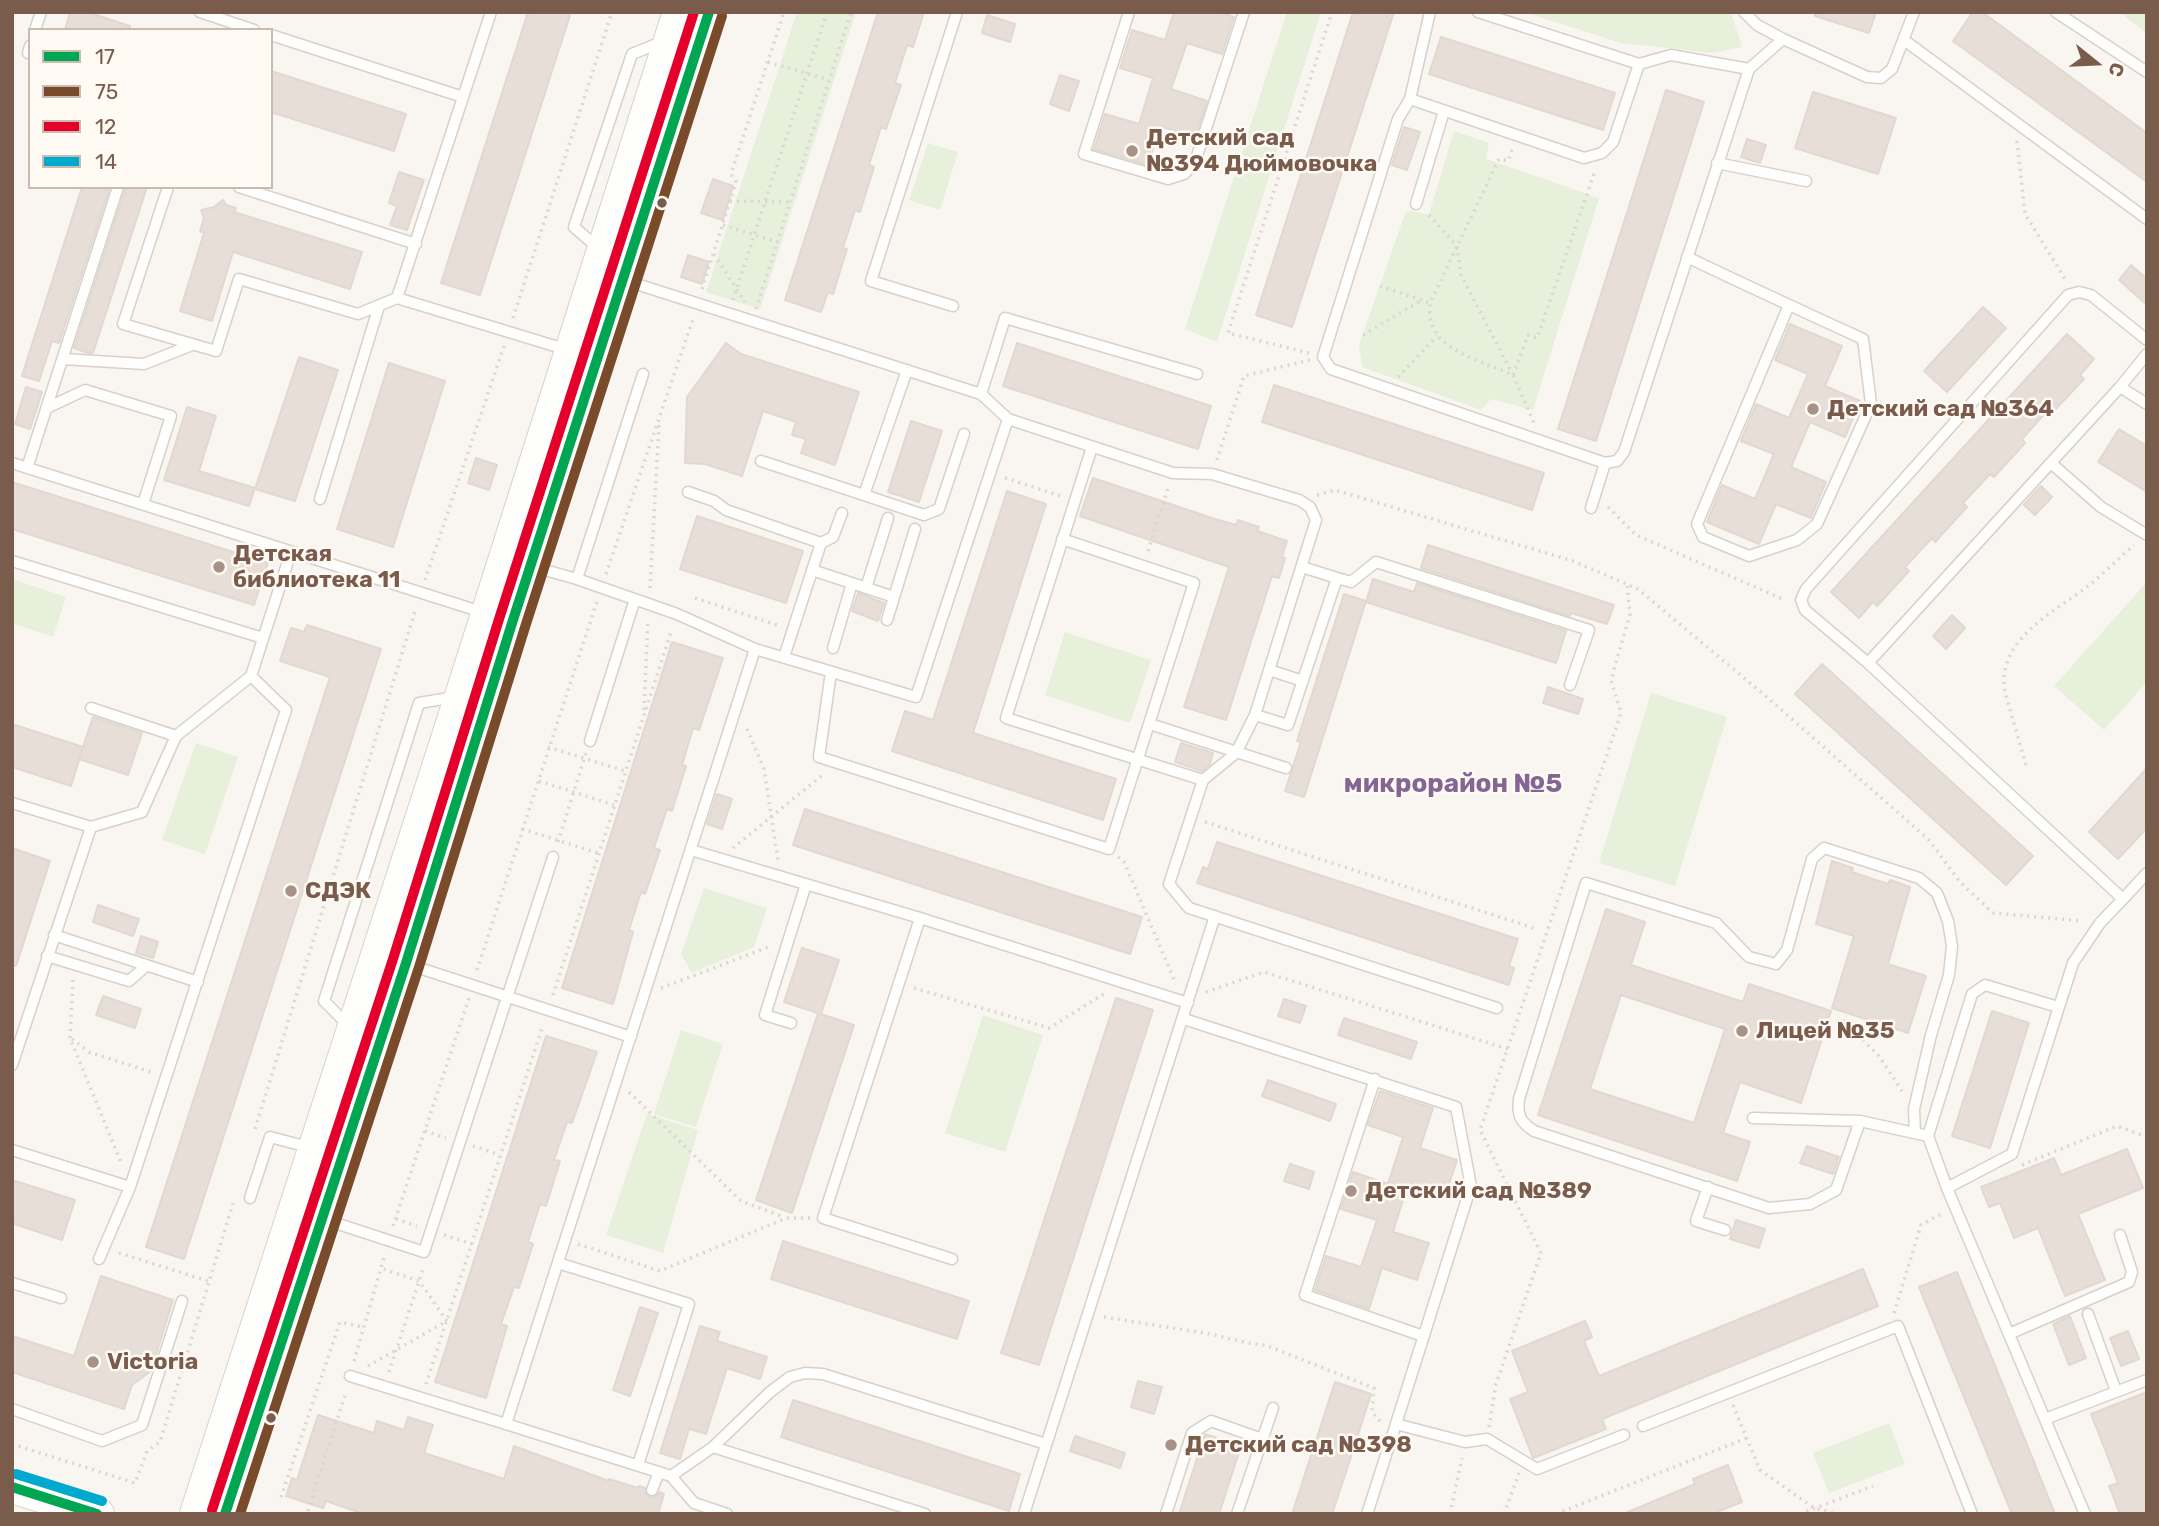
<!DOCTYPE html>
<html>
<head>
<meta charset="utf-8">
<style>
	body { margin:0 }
	#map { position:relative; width:2159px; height:1526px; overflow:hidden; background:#f9f5f0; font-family:Rubik,sans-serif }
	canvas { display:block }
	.frame { position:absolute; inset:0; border:14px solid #7a5c4d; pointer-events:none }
	.legend { position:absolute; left:28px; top:28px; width:245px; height:161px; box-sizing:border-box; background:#fffaf3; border:2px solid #cabbb1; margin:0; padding:9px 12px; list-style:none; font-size:21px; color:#7a5c4d }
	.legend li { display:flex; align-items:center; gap:14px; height:35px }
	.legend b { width:35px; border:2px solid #cabbb1 }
	.north { position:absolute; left:2061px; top:28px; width:70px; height:70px; -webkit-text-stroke:5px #fffaf3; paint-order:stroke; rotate:108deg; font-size:19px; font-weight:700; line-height:28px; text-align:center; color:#7a5c4d }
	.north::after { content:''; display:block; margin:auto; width:24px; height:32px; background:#7a5c4d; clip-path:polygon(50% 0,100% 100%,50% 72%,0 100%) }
</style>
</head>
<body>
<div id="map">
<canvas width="2159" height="1526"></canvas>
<div class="frame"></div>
<ul class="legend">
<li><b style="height:9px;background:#00a651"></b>17</li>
<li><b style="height:9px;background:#7a4b2a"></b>75</li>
<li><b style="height:9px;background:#e4002b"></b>12</li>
<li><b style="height:9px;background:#00a9ce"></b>14</li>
</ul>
<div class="north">С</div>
</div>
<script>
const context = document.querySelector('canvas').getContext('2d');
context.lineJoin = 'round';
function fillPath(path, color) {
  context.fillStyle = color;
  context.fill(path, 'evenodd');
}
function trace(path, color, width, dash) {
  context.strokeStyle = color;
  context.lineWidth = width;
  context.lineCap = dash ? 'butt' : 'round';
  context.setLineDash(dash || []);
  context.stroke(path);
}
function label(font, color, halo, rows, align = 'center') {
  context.font = font + ' Rubik,sans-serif';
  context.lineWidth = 5;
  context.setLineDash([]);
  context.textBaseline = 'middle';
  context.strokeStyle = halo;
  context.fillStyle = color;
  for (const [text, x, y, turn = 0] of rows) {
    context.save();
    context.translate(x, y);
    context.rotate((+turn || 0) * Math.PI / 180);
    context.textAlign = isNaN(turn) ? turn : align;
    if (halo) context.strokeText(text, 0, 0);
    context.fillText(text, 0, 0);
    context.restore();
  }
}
fillPath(new Path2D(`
	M797,12H856L760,309L706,292Z
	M1287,12H1321L1217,342L1185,329Z
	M1524,12H1731L1742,47L1713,53L1621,43Z
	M2119,12H2147V33Z
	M1454,131L1489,143L1486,159L1599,198L1533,410L1491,399L1481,410L1362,367L1359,345L1406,211L1429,214Z
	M928,143L958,152L940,210L909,200Z
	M12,579L66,597L53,637L12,623Z
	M2147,582V682L2104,730L2054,686Z
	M1065,632L1151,660L1130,723L1045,695Z
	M1651,693L1727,717L1675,886L1599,863Z
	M196,743L238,757L205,854L162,840Z
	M704,888L767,908L754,947L692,973L681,954Z
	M983,1015L1043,1035L1005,1152L945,1133Z
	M681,1030L723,1044L696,1127L654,1114Z
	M647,1114L698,1130L663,1253L606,1235Z
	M1889,1423L1905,1464L1829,1493L1813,1453Z`), '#e7f0db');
const building = new Path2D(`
	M70,12H87L130,26V30H65Z
	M528,12H571L480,295L441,283Z
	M878,12H924L913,47L907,45L895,83L901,85L886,129L881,127L869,165L874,167L860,212L855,210L843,248L847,249L833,294L828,292L821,312L785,300Z
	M1174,12H1220L1234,17L1222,54L1187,43L1171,89L1207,101L1195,138L1160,126L1148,165L1094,149L1105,114L1139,124L1153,78L1120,68L1132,30L1165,40Z
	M1353,12H1394L1292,327L1256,315Z
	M1815,12H1876L1869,33L1815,16Z
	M1973,12H1982L2147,133V182L1953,41Z
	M987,15L1015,24L1010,42L982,33Z
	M1441,37L1615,93L1603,130L1429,74Z
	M271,71L406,114L394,151L271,112Z
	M1060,75L1079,81L1069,111L1050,104Z
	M1666,90L1704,102L1596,441L1558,429Z
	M1813,92L1896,118L1878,174L1795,148Z
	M1404,127L1420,132L1407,170L1392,165Z
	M1747,139L1766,145L1760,163L1741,157Z
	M399,172L424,180L407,230L390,225L397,206L389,203Z
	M713,179L733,186L723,220L701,213Z
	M82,187H110L59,343L52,341L39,381L22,376Z
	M126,187H147L93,353H88L74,348Z
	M223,200L226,205L236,208L234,212L362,252L350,289L233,252L212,321L180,311L204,233L200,231L204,218L201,210L214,207Z
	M688,255L709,262L702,284L681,277Z
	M2131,265L2147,279V305L2119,280Z
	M1983,307L2006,328L1947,392L1924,371Z
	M1790,324L1842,346L1825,386L1860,401L1845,437L1810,422L1791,467L1826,482L1812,515L1811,518L1776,504L1759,544L1707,522L1722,485L1755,499L1774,454L1741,441L1756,404L1789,418L1808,374L1775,360Z
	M2067,334L2094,359L2080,375L2084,379L2052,413L2048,410L2022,439L2025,443L1994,477L1990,474L1963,503L1967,507L1935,542L1932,538L1905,567L1909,571L1877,606L1873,602L1859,618L1831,592Z
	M726,343L741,354L859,392L835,465L801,453L806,439L792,435L796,422L763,411L742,476L705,464L685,463L687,397Z
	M1017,343L1211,406L1198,449L1003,386Z
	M299,357L338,370L295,501L255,489Z
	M389,363L445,381L393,547L337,529Z
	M1274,385L1544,473L1532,510L1262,422Z
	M26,387L42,392L30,429L15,424Z
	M187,407L216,416L199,471L255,488L249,506L164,480Z
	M911,421L942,431L919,502L888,492Z
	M2119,429L2147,446V492L2098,462Z
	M476,458L497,465L489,490L468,483Z
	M1093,478L1215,519L1236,525L1238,520L1259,527L1257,531L1287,541L1282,557L1285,558L1279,578L1272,576L1226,720L1184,707L1229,567L1080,516Z
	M12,482L268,563L254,605L12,529Z
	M2041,486L2052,497L2035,515L2024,505Z
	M1007,491L1046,504L973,733L1116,779L1103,820L892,751L905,711L933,720Z
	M697,516L803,551L786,603L680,569Z
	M1428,545L1614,605L1607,624L1571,613L1570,616L1421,568Z
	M1373,579L1414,592L1417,583L1566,631L1556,663L1366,602Z
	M858,593L884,603L878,621L852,611Z
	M1344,594L1366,601L1304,797L1285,791L1301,742L1297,741Z
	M1952,615L1965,628L1946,649L1933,636Z
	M307,625L381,649L184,1259L146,1247L330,677L280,661L291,628L304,632Z
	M672,642L723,658L699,730L693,728L682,765L686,766L672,811L667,809L654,848L660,850L645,894L641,892L629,930L633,932L613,1004L562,988Z
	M1822,664L2033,856L2006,885L1795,694Z
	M1548,687L1583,699L1578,714L1543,703Z
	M93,717L142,733L128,775L79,759Z
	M12,724L83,747L71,786L12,767Z
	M1181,743L1213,753L1210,764L1202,771L1175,762Z
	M2147,768V828L2118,859L2089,832Z
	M717,794L732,799L722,829L707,824Z
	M805,809L1142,917L1130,954L793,845Z
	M1217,842L1518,939L1509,966L1514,968L1509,985L1197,883L1203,867L1208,869Z
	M12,848L50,861L16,966H12Z
	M1832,861L1853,868L1852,872L1888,884L1890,880L1910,887L1888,964L1926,976L1908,1033L1832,1008L1854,936L1816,924Z
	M98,905L139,919L133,936L93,922Z
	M1606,909L1645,922L1631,965L1743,1002L1749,984L1831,1011L1801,1103L1740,1082L1723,1133L1750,1142L1737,1181L1538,1115ZM1621,995L1725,1029L1694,1123L1590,1089Z
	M141,936L158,942L153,958L136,953Z
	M802,948L839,960L821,1014L854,1025L792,1213L756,1200L818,1013L784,1002Z
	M103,996L141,1009L135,1028L96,1015Z
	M1116,998L1153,1010L1039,1365L1001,1353Z
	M1284,999L1306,1006L1300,1023L1278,1016Z
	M1992,1011L2029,1023L1990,1148L1952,1136Z
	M1344,1018L1417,1042L1411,1059L1338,1035Z
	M546,1036L597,1052L572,1123L567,1122L554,1160L560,1161L546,1206L540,1204L528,1242L533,1244L519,1288L514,1287L501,1324L507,1326L486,1398L435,1382Z
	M1268,1080L1336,1104L1330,1121L1262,1096Z
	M1380,1091L1433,1108L1420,1148L1457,1160L1445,1196L1408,1184L1393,1232L1429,1243L1417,1280L1382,1268L1369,1309L1315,1290L1326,1256L1361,1267L1377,1220L1341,1209L1353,1172L1388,1184L1403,1137L1368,1125Z
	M1807,1146L1839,1157L1833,1174L1800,1163Z
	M2127,1149L2143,1188L2078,1214L2105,1280L2065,1296L2038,1228L2014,1238L2000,1203L1989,1207L1981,1187L2054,1158L2061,1175Z
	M1290,1164L1314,1172L1309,1189L1284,1181Z
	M12,1180L75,1200L62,1240L12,1223Z
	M1736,1220L1765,1229L1759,1248L1730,1239Z
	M783,1241L969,1301L957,1339L771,1279Z
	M1863,1269L1878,1306L1602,1419L1606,1429L1533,1458L1510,1399L1528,1392L1512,1351L1585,1321L1592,1337L1584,1341L1599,1376Z
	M1957,1272L2055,1514H2012L1948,1358L1919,1287Z
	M101,1276L173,1300L151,1371L132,1385L124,1409L12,1372V1336L74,1356Z
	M640,1307L658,1313L630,1396L613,1390Z
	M2070,1316L2086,1358L2069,1365L2053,1324Z
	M700,1326L720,1332L717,1341L767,1357L760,1379L727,1368L706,1434L689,1429L680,1459L660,1453Z
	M2128,1331L2139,1359L2121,1366L2110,1338Z
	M1138,1381L1162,1387L1154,1414L1131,1407Z
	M1335,1382L1371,1394L1348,1466L1332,1514H1292Z
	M2147,1392V1514H2120L2109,1486L2118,1483L2091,1414Z
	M793,1400L1020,1474L1009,1511L781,1437Z
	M318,1415L374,1433L377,1421L404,1430L408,1417L433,1425L424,1453L504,1479L514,1446L609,1481V1479L638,1488L639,1486L645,1488L646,1494L650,1498L656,1496L660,1492L664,1494L658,1514H364L326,1501L323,1508L286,1496L292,1478L297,1480Z
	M1205,1434L1241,1446L1219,1514H1179Z
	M1075,1436L1125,1453L1120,1468L1070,1451Z
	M1728,1465L1742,1502L1712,1514H1623L1695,1484L1693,1479Z`);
fillPath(building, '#e6ded7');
trace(building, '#e2d8d2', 2);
const service = new Path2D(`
	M200,12L254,30
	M491,12L397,298L568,350
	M1129,12L1084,154L1168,179L1184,174L1195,162L1244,12
	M1430,12L1410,99L1584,158L1602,153L1613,142L1639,64L1671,55L1749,69
	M1478,12L1639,64
	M1744,12L1757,25L1783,39
	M2056,12L2147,72
	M35,30L41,12
	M271,35L463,97
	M1904,40L2147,219
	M30,46L28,53H30
	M1410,99L1398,119L1323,357L1331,369L1605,463L1617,461L1624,452L1749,69L1783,39L1867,77L1881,78L1892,69L1914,12
	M1717,163L1806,181
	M168,187L123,324L216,351L239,279L358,314L397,298
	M239,187L416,244
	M1416,204L1444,111
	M598,248L574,227L632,54L664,41
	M1687,257C1745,285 1804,312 1863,339L1871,404L1817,524L1797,540L1749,556L1703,537L1697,524L1789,305
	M627,281L981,394L1008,419L1173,473L1212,474L1299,500L1310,507L1316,520L1255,715L1236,753L1203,780L1006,718L1092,447
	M953,306L871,281L957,12
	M2147,354L2120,387L1868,663L2123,899L2147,873
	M63,359L144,364L192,345
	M2120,387L2147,404
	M981,394L1005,318L1197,374
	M47,408L85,390L171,416L143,504
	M761,461L864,495L907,370
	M12,463L485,613
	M2051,463L2101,507L2147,535
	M27,468L118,187
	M688,492L714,501L726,510L821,543L784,657
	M864,495L924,515L939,509L964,434
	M320,499L379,306
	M1591,508L1605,463
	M821,543L833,537L842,513
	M12,561L263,638
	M534,567L577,579L677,614L755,649L916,697L1008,419
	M1302,567L1337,578
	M812,570L894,597
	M577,579L643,374
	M866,588L888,518
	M887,620L915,529
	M833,648L852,583
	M1868,663L1805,610L1801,600L1806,589L2068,295L2079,292L2091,295L2147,340
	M1269,670L1303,681
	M831,672L819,757L1109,849L1194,583L1062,539
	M91,708L176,736
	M1255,715L1288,725L1337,578L1351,582L1376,562L1589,630L1570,685
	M1150,724L1286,768
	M590,741L635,599
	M1203,780L1169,884L1189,908L1497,1008
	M12,803L91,827L142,812L176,736L251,676
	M691,850L920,918L1188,1003
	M920,918L823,1218L952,1259
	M54,935L198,982
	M47,956L129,981L146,966
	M407,964L631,1037
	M2058,1007L1985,985L1972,994L1928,1136L1947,1188L2085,1514
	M1184,1019L1456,1107L1471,1186L1396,1424
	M791,1023L765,1015L806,884
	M350,1027L324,1001L419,703L455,697
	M12,1065L91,827
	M1375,1079L1305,1295L1423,1336
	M1753,1118L1860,1121
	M1915,1133L1914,1109L1931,1035L1949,975L1952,946L1948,921L1937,893L1919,878L1824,848L1812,859L1787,950L1776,964L1749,957L1716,923L1586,883L1519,1099C1517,1115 1520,1122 1534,1131L1769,1208L1810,1204L1836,1190L1860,1121L1928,1136
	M12,1150L130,1187
	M1708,1187L1696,1221L1725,1230
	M1947,1188L2012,1154L2073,963L2100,923L2123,899
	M250,1198L270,1137L312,1148
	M326,1220L424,1252L553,857
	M99,1259L130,1187L286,710L251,676L291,552
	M558,1263L689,1304L638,1465
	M12,1283L61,1298
	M2088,1314L2116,1391
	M2009,1334L2129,1282L2132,1272L2120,1235
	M350,1376L506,1424
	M12,1409L102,1441L142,1425L182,1301
	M2045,1419L2147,1380
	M1643,1426L1898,1326L1972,1514
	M713,1447L925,1514
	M671,1476L713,1447L770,1392L790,1377L805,1373L823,1374L1046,1444
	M652,1490L659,1472
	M727,1514L694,1503L671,1476L506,1424L755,649
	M1024,1514L1215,916
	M1166,1514L1192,1433L1211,1421L1262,1439
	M1237,1514L1273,1408
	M1367,1514L1396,1424L1465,1442L1487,1439L1537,1469L1624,1435`);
const secondary = new Path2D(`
	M12,1487L98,1514
	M196,1514L461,696L679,12
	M225,1514L406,963L513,620L709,12`);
trace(service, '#d7d1cb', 13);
trace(secondary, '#d9d2cb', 34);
trace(new Path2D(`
	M768,62L829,80
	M2017,141L2025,214L2065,279
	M1512,150L1508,161L1499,159L1430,303C1429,314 1430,325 1437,334C1449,353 1493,366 1513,375L1534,423
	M730,201L790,202
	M1429,215L1457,246L1461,275L1512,373
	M723,225L777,242
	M714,254L745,302
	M1380,286L1430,303
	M702,289L736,182L731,174L784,12
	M733,300L827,12
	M756,309L851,12
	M513,318L612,12
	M1363,335L1422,300
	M1309,353L1228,333L1332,12
	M1513,375L1528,335L1537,338L1595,171
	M1398,377L1437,336
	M1217,460L1244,376L1310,360
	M1005,478L1061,496
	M1317,495L1335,490L1573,561L1638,589L1776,705L1929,840L1960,882L1993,913L2083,921
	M1608,507L1636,535L1785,600
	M1148,551L1169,485
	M606,574L694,316
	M425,580L504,346
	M650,588L659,424
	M695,598L780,626
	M644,710L648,620
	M747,729L764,769L778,860
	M548,747L625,771
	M2026,765L2005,692C1996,641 2051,614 2084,589C2102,576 2117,559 2134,545
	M539,781L614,805
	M1205,822L1537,929
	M522,829L598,853
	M558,842L586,753
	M733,848L825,773
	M1118,857L1124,862L1176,984
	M477,970L597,601
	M73,980L70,1038L122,1165
	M661,988L771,946
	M914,988L1049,1028L1107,992
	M1206,992L1264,972L1508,1049
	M553,995L672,629
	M1843,1020L1879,1056L1902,1091
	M72,1039L89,1052L151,1072
	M629,1092L741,1201L784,1217
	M255,1129L416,608
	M425,1131L446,1138
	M473,1146L500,1155
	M2022,1165L2117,1126L2147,1137
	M396,1219L417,1226
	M393,1226L469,998
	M444,1235L472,1244
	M578,1244L660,1271L786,1218H810
	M119,1253L208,1281
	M1894,1313L1921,1225L1941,1214
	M1104,1317L1210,1334L1248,1343L1265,1345L1374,1388L1372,1412L1381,1422
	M354,1361L385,1254
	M368,1366L447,1321L419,1281L380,1268
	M389,1372L424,1266
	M426,1384L543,1025
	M1733,1405L1760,1470L1814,1508L1836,1514
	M1489,1427L1496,1384L1541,1253L1480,1130L1621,713L1611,680L1630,614L1627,585
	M12,1444L135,1483L147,1451L160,1442L234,1200
	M281,1497L340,1322L362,1327
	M308,1511L346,1392
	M1450,1514L1462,1458
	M1504,1514L1519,1473
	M1556,1514L1747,1438
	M1800,1514L1873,1486`), '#dcd5d0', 3.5, [2, 5]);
trace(service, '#fefefd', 10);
trace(secondary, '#fefefd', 32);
trace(new Path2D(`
	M12,1487L97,1514
	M225,1514L406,963L513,620L709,12`), '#00a651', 10);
trace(new Path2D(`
	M240,1514L419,967L526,624L722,16`), '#7a4b2a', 10);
trace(new Path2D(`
	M212,1510L393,959L500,616L694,12`), '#e4002b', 10);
trace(new Path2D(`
	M16,1474L102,1501`), '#00a9ce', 10);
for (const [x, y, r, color] of [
	[1132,151,7,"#a69286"],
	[662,203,6,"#7a5c4d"],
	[1813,409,7,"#a69286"],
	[219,567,7,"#a69286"],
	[291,891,7,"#a69286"],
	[1742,1031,7,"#a69286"],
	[1351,1191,7,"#a69286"],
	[93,1362,7,"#a69286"],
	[271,1418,6,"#7a5c4d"],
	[1171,1445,7,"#a69286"]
]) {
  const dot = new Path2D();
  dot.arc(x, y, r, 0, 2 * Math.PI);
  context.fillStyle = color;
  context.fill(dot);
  trace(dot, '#fffaf3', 2.5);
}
label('bold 23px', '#7a5c4d', '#fffaf3', [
	["Детский сад",1146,138],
	["№394 Дюймовочка",1146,164],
	["Детский сад №364",1827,409],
	["Детская",233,554],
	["библиотека 11",233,580],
	["СДЭК",305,891],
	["Лицей №35",1756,1031],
	["Детский сад №389",1365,1191],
	["Victoria",107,1362],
	["Детский сад №398",1185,1445]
], 'left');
label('bold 26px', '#846695', '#fffaf3', [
	["микрорайон №5",1453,784]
]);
</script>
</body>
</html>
